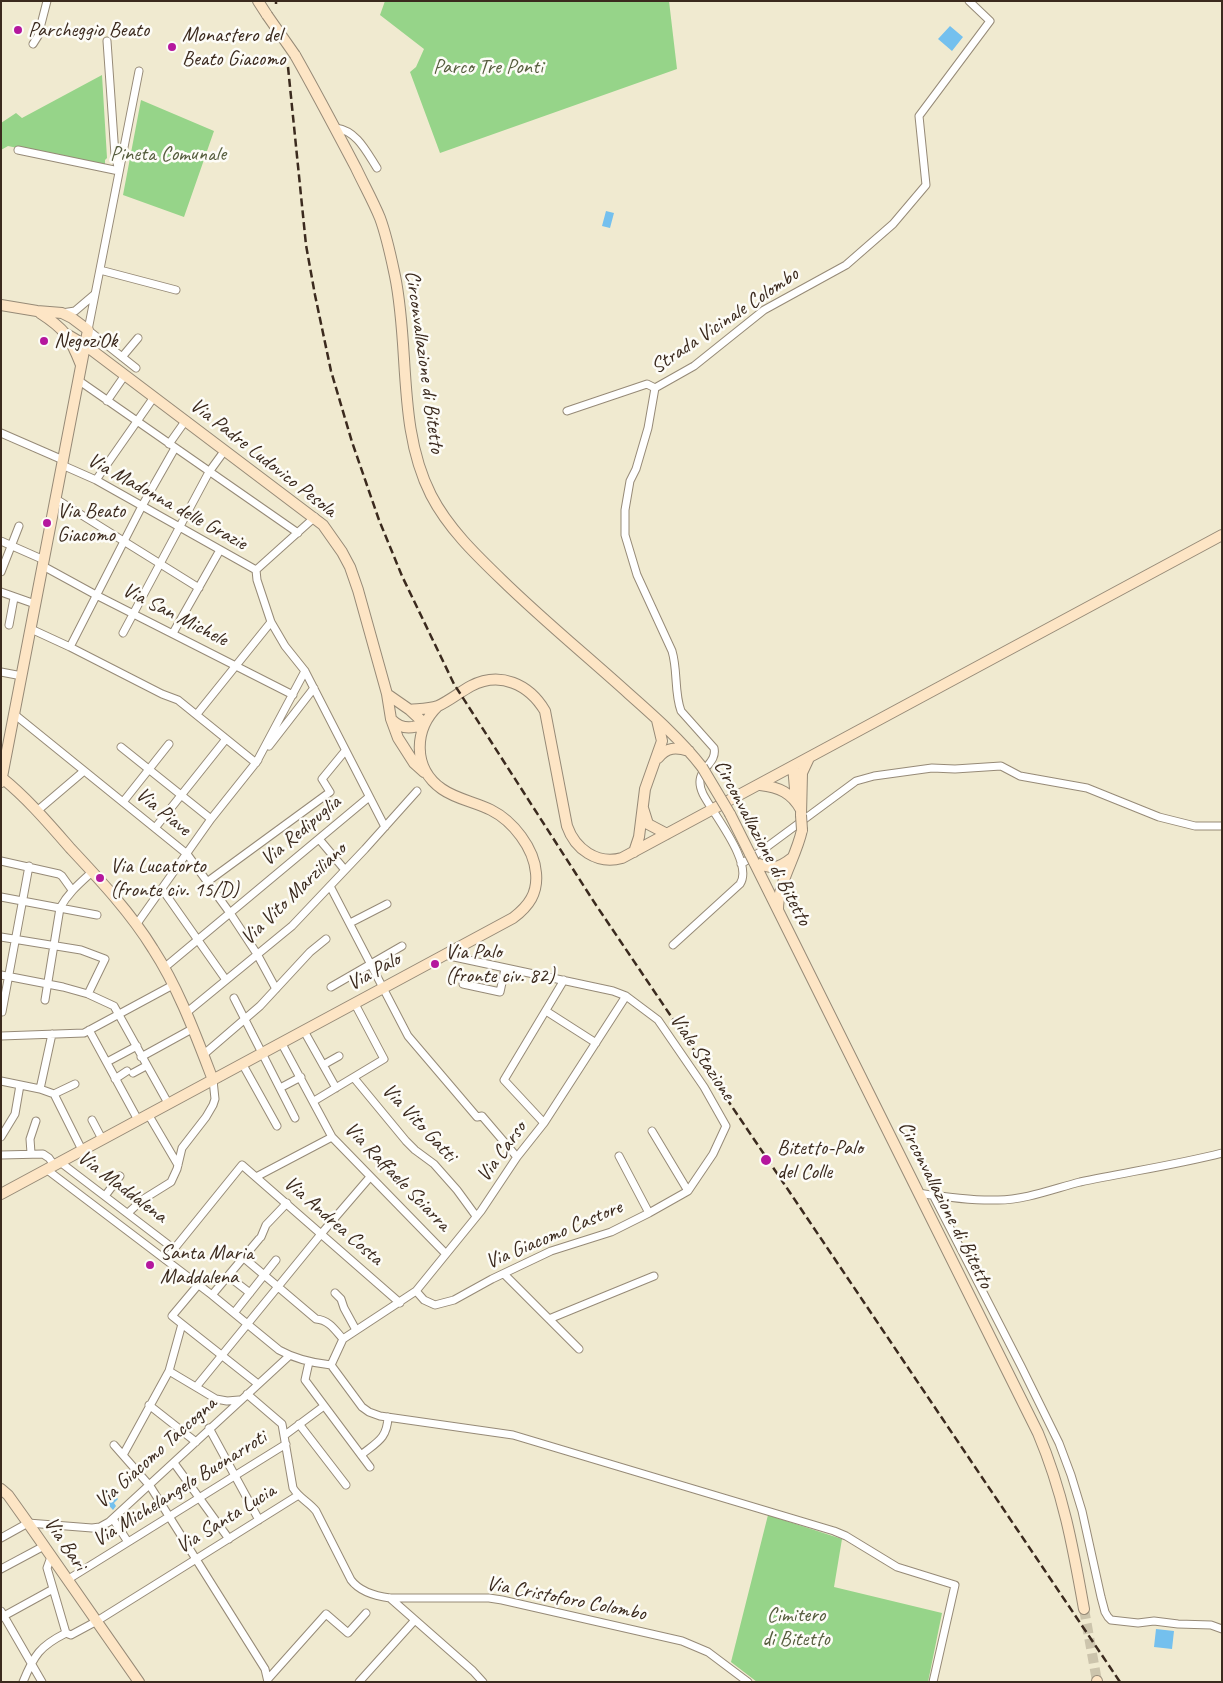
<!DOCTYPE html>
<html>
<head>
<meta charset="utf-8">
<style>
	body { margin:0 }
	#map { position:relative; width:1223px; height:1683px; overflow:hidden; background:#f0ead0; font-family:Caveat,sans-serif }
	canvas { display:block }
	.frame { position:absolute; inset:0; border:2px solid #3b2a1e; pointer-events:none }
</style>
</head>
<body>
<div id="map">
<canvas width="1223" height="1683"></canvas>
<div class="frame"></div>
</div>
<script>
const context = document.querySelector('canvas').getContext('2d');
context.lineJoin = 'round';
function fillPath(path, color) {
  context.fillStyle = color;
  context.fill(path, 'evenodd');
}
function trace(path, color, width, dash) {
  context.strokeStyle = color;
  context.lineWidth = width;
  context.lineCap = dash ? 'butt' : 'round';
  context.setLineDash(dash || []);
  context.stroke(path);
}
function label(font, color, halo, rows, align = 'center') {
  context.font = font + ' Caveat,sans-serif';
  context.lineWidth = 5;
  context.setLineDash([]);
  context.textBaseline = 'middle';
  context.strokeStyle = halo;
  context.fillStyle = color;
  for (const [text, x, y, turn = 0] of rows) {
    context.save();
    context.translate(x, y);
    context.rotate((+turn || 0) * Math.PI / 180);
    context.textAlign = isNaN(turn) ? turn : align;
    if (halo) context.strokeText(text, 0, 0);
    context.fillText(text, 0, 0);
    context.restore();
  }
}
fillPath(new Path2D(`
	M385,1H669L677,69L440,153L410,72L416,67L424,49L380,15Z
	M102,75L107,158L105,160V165L102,166L8,146L1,150V123L16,113L22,118Z
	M141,100L214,131L184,217L123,195Z
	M768,1515L842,1539L834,1587L942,1613L928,1682H757L731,1662Z`), '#96d489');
fillPath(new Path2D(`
	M950,26L963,37L952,51L938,39Z
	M606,211L614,213L610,228L602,226Z
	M109,1489L118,1499L114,1503L116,1506L113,1510L102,1498Z
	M1156,1629L1174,1631L1172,1649L1154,1647Z`), '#74c0ee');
trace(new Path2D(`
	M1084,1609L1097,1681`), '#ccc4ac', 10, [10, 5]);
const street = new Path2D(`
	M33,44L38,36L47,1
	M336,128C357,131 366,151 377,168
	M18,150L119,171L115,155L107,41
	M100,270L176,290
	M62,313L75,311L95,294
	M122,357L138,338
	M136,368L88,330L139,71
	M78,380L298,533
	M107,401L125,375
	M567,411L647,384L655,388
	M1,433L63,460
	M169,444L186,420
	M62,465L96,480L256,570
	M96,480L154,397
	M56,499L199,588
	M1,541L44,560
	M43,566L96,595L293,695
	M256,570L257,580L271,622L285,646L305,671L385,827
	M256,570L315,517
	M1,572L19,526
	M1,592L35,604
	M9,625L14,598
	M31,629L70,647L162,694L178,700L256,763L305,671
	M123,633L209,472L225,450
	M173,633L220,550
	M70,647L142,506L175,448
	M1,672L22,676
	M14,714L187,854L230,913L257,954L276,989
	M197,714L271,622
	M269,746L314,688
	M121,747L211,819
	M123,802L169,744
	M37,811L84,771
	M155,828L226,739
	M319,839L345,870
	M1,861L59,874L62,876L72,890
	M741,864L760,852L856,781L874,776L932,768L955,769L1001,766L1020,776L1087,788L1159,817L1195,826H1222
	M207,882L330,792L322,779L345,751
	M330,886L408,1036L477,1117L482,1116L517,1157
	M162,889L226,980
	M1,897L97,915
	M350,923L387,904
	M136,925L211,819L258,760
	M1,937L81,950L105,959L88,994
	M673,945L740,884C754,863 713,814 703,794C691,769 718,766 714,748L681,711C674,692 678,671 672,651L637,575L625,535V510L630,481L636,469L648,428L655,388L694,366L764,310L846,265L893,224L926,185L919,116L990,21L969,1
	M164,968L369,797
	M1,975L63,987L88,994L114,1006L168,1103
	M463,984L500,992L505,969
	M331,987L402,946
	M234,998L295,1118
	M45,1000L60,908C68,893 80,883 92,872
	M546,1011L596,1043
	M2,1012L29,866
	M186,1013L292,926L365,849L417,791
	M89,1030L138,1120
	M304,1031L336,1088
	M1,1036L84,1033L173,985
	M282,1044L332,1137L446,1254
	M203,1055L260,1006L310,952L326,939
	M141,1057L192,1029
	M107,1062L137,1046
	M243,1065L277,1126
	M323,1065L339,1056
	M133,1073L146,1066
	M354,1078L406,1141L415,1150L434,1164L457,1190L476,1216
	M115,1079L127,1071
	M1,1081L40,1089L54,1094
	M280,1088L301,1077
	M40,1089L52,1034
	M54,1094L82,1150
	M54,1094L75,1084
	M314,1101L384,1059L355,1004
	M148,1114L178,1165
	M92,1120L102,1139
	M544,1123L626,996
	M652,1131L688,1191
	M1,1137L15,1114L20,1085
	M31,1153L30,1139L36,1121
	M1,1155L43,1154L49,1158L54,1165
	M619,1156L649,1213
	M60,1162L174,1249L166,1260
	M46,1169L212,1295L279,1350C295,1359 312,1363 331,1365L362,1407L369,1412L380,1416L513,1435L834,1531L846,1536L897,1567L955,1585L933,1682
	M256,1177L332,1137
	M918,1193C944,1197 972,1201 998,1200C1025,1200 1053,1189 1080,1182C1127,1172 1175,1165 1222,1153
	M933,1195L1021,1366L1059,1443L1071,1475L1082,1511L1101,1597L1105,1612L1108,1617L1111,1620L1138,1623L1154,1621L1178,1624L1211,1625L1222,1629
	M105,1196L120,1176
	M128,1213L142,1200L171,1182L177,1169L182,1148L206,1117L213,1105L215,1099L213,1080
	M261,1237L266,1225L287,1203
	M174,1249L242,1165L400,1303
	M244,1258L316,1319C329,1320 335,1330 343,1339
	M504,1274L579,1349
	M228,1276L250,1293
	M416,1291L481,1211L517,1157L544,1123L504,1080L564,980
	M335,1293L341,1299L344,1308L356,1330
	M212,1295L259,1239
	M234,1313L276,1260
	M549,1319L654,1276
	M182,1324L258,1384
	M309,1362L305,1380L370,1467
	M331,1365L343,1339L416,1291L424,1300L435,1305L454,1300L492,1279L551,1251L611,1232L649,1213L688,1191L713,1154L726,1126L704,1087L658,1020L626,996L613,991L445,955
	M169,1371L216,1399L227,1401L239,1400
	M196,1387L321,1234L370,1177
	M247,1394L282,1424L293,1488C299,1498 309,1502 316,1511L351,1580C360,1592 375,1596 390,1598H489L502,1600L682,1641L708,1652L748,1682
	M149,1405L196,1442
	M299,1424L346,1485
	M209,1428L259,1520
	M285,1435L324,1406
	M114,1445L150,1486L265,1669L268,1682
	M123,1455L169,1371L182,1324L172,1316L198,1285
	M361,1455C377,1442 387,1439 388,1417
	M174,1463L229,1539
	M113,1519L128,1542
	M1,1538L28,1523L92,1528L100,1527L109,1522L289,1356
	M51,1557L47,1568L66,1633
	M1,1569L44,1546
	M67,1580L286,1444
	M390,1598L473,1671L483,1682
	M1,1611L42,1682
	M2,1617L53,1589
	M268,1679L326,1614L348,1633L366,1613
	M23,1682C34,1655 40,1646 66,1633L71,1635L97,1621L297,1496
	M359,1682L415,1620`);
const secondary = new Path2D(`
	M258,1L267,15
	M295,55C316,92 336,130 356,168C364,185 373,201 380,218C387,237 391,257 395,276C410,348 397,428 431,495C448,528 475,554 502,580C543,620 587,656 629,694C655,717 681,740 702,767
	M1,305L37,311L62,313L72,318L88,330L1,782
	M40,313C65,329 70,337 81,365
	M68,335L85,345L323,525L342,552L350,567L358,590L387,694L391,719L398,738L414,763L424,772
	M387,694L410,710C419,709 429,709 438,706C449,701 460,692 471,686C500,671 529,684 545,711L567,826C575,849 597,865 622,858L1222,535
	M392,720C402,730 413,729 424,723L410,710
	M658,758C667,747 676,747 689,751
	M793,766L796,800
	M2,778C28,799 49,824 71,849C100,880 131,913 153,949C179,989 196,1036 213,1080
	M760,785C779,787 792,793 801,810
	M643,808L648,824L667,834
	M730,814L750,854
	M801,815L802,773L809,758
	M634,852L639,837L645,789L662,741L657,720
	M754,862L1038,1433C1063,1492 1073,1547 1084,1609
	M754,862C771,869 777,870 792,858
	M778,910C778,882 796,858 802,830
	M1,1194L513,918C529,906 538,893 536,873C534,848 513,821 491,810C475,802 456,799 442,789C412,768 414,729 438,706
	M1,1489L8,1495L28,1523L139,1682
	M1097,1681V1682`);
trace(street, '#968a77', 9);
trace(secondary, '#968a77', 12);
trace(street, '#fff', 7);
trace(secondary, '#fde5c5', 10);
trace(new Path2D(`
	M276,1V4
	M288,67L306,245L315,295L331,371L352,442L379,520L402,576L454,684L596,905L1120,1682`), '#3b2a1e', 2.5, [8, 4]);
const secondaryBridge = new Path2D(`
	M267,15L295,55
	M702,767L730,814
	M801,815L802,830
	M750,854L754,862`);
trace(secondaryBridge, '#968a77', 12, []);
trace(secondaryBridge, '#fde5c5', 10);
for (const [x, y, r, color] of [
	[18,30,5,"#b5179e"],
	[172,47,5,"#b5179e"],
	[44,341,5,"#b5179e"],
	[47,523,5,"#b5179e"],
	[100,878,5,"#b5179e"],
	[435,964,5,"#b5179e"],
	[766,1160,6,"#b5179e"],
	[150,1265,5,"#b5179e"]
]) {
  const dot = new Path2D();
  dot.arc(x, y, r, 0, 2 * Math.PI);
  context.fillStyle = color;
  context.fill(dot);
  trace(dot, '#fdfcf7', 2);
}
label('21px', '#3b2a1e', '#fdfcf7', [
	["Parcheggio Beato",28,30],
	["Monastero del",182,35],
	["Beato Giacomo",182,59],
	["NegoziOk",54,341],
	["Via Beato",57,511],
	["Giacomo",57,535],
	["Via Lucatorto",110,866],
	["(fronte civ. 15/D)",110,890],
	["Via Palo",445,952],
	["(fronte civ. 82)",445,976],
	["Bitetto-Palo",777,1148],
	["del Colle",777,1172],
	["Santa Maria",160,1253],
	["Maddalena",160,1277]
], 'left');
label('21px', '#565d3e', '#fdfcf7', [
	["Parco Tre Ponti",488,67],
	["Pineta Comunale",168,154],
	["Cimitero",796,1615],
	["di Bitetto",796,1639]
]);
label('21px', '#3b2a1e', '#fdfcf7', [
	["Strada Vicinale Colombo",725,321,-34],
	["Circonvallazione di Bitetto",424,362,82],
	["Via Padre Ludovico Pesola",263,458,38],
	["Via Madonna delle Grazie",167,502,29],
	["Via San Michele",175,615,27],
	["Via Piave",163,812,39],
	["Via Redipuglia",301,831,-40],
	["Circonvallazione di Bitetto",762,843,62],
	["Via Vito Marziliano",294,894,-44],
	["Via Palo",374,972,-29],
	["Viale Stazione",702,1057,56],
	["Via Vito Gatti",419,1123,47],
	["Via Carso",502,1152,-54],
	["Via Raffaele Sciarra",397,1177,46],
	["Via Maddalena",122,1187,37],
	["Circonvallazione di Bitetto",945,1205,63],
	["Via Andrea Costa",333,1221,41],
	["Via Giacomo Castore",554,1235,-23],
	["Via Giacomo Taccogna",156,1453,-42],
	["Via Michelangelo Buonarroti",180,1489,-32],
	["Via Santa Lucia",226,1519,-32],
	["Via Bari",65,1544,56],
	["Via Cristoforo Colombo",566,1599,11]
]);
</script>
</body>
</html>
